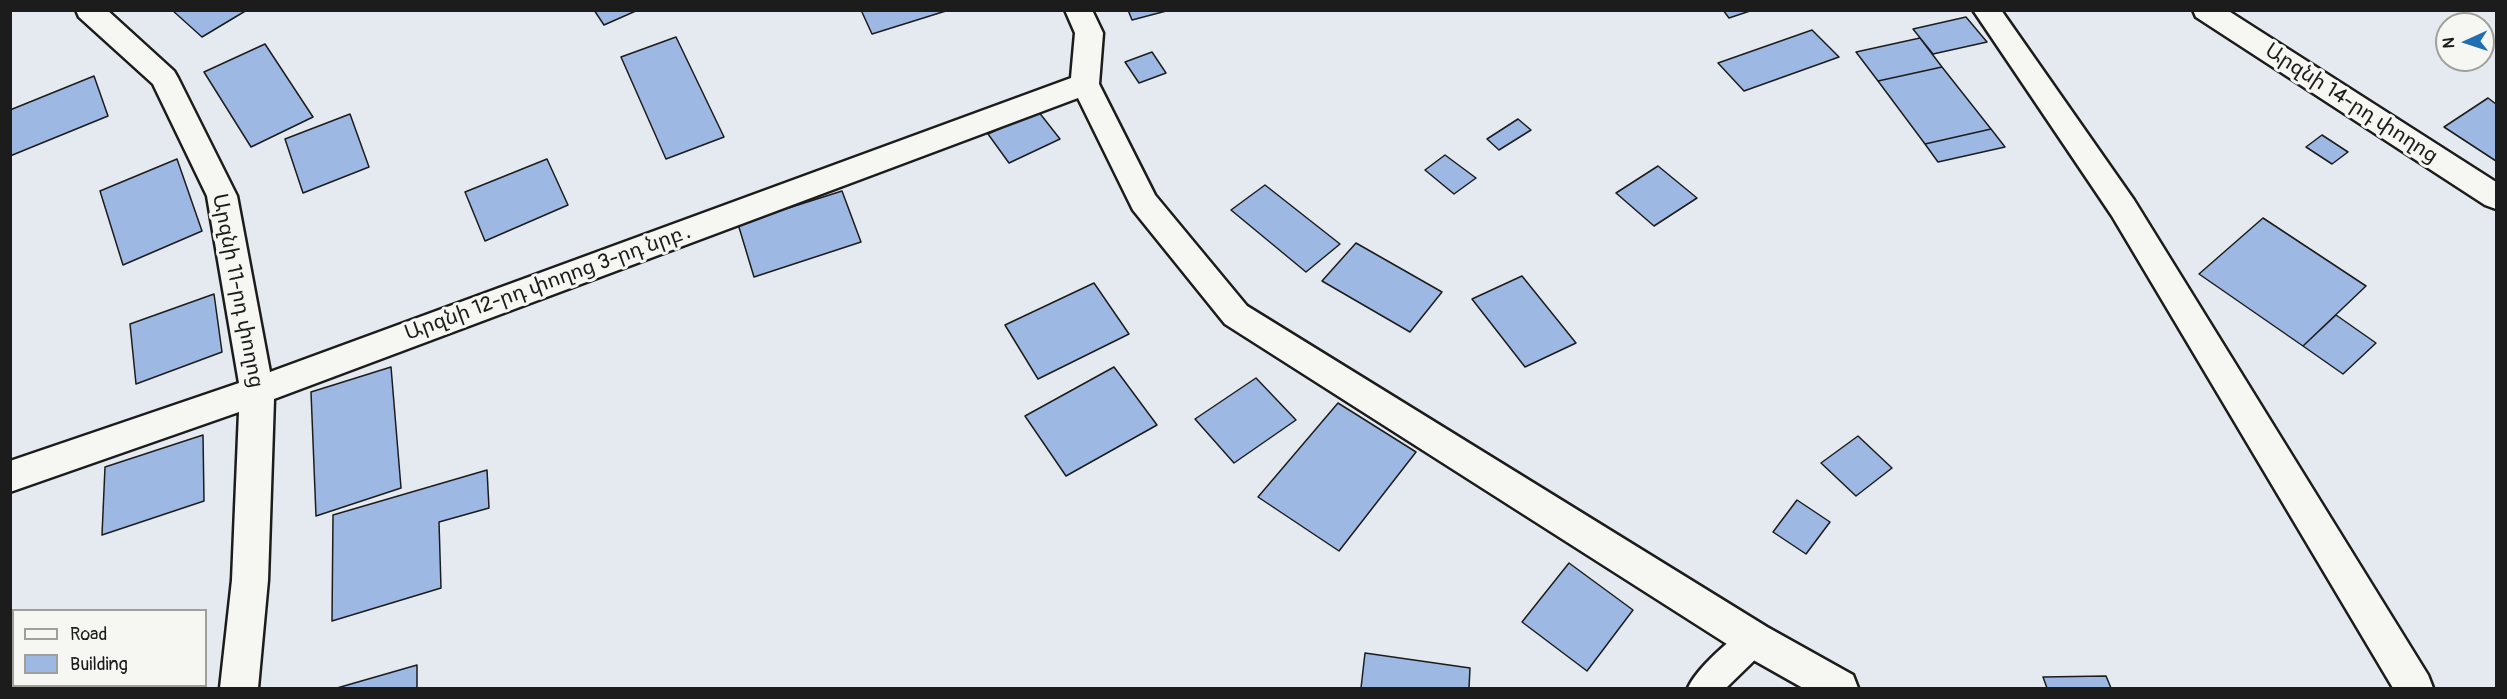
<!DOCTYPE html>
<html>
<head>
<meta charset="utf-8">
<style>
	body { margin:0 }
	#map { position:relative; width:2507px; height:699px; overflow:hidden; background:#e4eaef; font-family:Pangolin,sans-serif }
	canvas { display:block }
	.frame { position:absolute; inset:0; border:12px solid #1c1c1c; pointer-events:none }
	.legend { position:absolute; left:12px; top:609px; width:195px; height:78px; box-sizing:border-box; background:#f6f6f2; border:2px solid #9f9f9c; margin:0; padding:8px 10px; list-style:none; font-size:18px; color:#1c1c1c }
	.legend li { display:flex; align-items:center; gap:12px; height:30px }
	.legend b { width:30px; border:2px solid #9f9f9c }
	.north { position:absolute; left:2435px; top:12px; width:60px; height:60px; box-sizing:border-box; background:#f6f6f2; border:2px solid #9f9f9c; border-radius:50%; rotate:267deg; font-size:16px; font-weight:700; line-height:24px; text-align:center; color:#1c1c1c }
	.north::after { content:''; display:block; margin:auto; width:21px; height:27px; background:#1f6fb2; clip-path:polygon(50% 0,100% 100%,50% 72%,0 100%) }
</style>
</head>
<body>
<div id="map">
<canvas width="2507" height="699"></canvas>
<div class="frame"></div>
<ul class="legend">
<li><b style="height:8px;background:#f6f6f2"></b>Road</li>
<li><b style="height:16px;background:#9eb8e4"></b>Building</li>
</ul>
<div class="north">N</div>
</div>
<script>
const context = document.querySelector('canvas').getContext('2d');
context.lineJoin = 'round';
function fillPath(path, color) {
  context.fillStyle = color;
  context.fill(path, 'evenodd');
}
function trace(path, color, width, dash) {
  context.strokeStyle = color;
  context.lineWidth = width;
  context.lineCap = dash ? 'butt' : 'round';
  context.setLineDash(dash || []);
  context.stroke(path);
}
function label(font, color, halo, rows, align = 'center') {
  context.font = font + ' Pangolin,"Noto Sans Armenian",sans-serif';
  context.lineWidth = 6;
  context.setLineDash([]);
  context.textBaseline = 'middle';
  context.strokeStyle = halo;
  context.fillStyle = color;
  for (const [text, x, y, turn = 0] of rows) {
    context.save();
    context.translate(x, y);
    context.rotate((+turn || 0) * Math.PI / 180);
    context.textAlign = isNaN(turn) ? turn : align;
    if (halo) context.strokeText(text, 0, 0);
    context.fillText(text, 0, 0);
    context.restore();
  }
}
const building = new Path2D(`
	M172,10H247L202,37Z
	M594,10H638L604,25Z
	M861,10H949L872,34Z
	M1128,10H1170L1132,20Z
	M1723,10H1753L1729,18Z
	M1966,17L1987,42L1933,54L1913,29Z
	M1812,30L1839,57L1744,91L1718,63Z
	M676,37L724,137L666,159L621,57Z
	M1920,38L1942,67L1878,81L1856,52Z
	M265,44L313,117L251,147L204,72Z
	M1152,52L1166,73L1139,83L1125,62Z
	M1942,67L1991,129L1925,144L1878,81Z
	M94,76L108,116L10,156V110Z
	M2488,98L2496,104V161L2444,127Z
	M1038,111L1060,139L1009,163L988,134Z
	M350,114L369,167L303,193L285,139Z
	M1518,119L1531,130L1499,150L1487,139Z
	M1991,129L2005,147L1938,162L1925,144Z
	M2322,135L2348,152L2332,164L2306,147Z
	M1445,155L1476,178L1454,194L1425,170Z
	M177,159L202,231L123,265L100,191Z
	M547,159L568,205L485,241L465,192Z
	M1658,166L1697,198L1654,226L1616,193Z
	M1265,185L1340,244L1306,272L1231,210Z
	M842,191L861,242L754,277L738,224Z
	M2263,218L2366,286L2303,346L2199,274Z
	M1356,243L1442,292L1410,332L1322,281Z
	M1522,276L1576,343L1525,367L1472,299Z
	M1094,283L1129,334L1038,379L1005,325Z
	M214,294L222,352L136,384L130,324Z
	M2336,315L2376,343L2343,374L2303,346Z
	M391,367L401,488L316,516L311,392Z
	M1114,367L1157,425L1066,476L1025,416Z
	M1256,378L1296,420L1234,463L1195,419Z
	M1338,403L1416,452L1339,551L1258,497Z
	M203,435L204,501L102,535L105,467Z
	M1858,436L1892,468L1856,496L1821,463Z
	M487,470L489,508L439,522L441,588L332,621L333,515Z
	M1797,500L1830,522L1806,554L1773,532Z
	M1569,563L1633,610L1587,671L1522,622Z
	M1365,653L1470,668L1469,688H1361Z
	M417,665V688H337Z
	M2106,676L2111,688H2047L2043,677Z
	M105,686H201L200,688H104Z`);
fillPath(building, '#9eb8e4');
trace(building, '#1c1c1c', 1.5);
const service = new Path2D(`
	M1754,625L1765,630L1769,640L1765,650L1726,688H1688C1695,670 1735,633 1754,625Z`);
const minor = new Path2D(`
	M76,10H107L174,71L178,78L237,196L270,372L1071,78L1075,33L1065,10H1092L1103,33L1099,84L1155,195L1247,306L1767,627L1853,675L1858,688H1803L1741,653L1225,324L1133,210L1078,98L274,399L268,580L258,688H220L232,580L239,412L10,492V461L239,383L207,196L153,84L79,17Z
	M1973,10H2001L2134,200L2428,675L2433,688H2393L2112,216Z
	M2193,10H2227L2496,182V209L2485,205L2196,17Z`);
trace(service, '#1c1c1c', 5);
trace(minor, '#1c1c1c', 5);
fillPath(service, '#f6f6f2');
fillPath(minor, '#f6f6f2');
label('21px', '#1c1c1c', '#f6f6f2', [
	["Արզնի 14-րդ փողոց",2351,104,33],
	["Արզնի 12-րդ փողոց 3-րդ նրբ․",549,283,-20],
	["Արզնի 11-րդ փողոց",237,291,79]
]);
</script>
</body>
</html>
